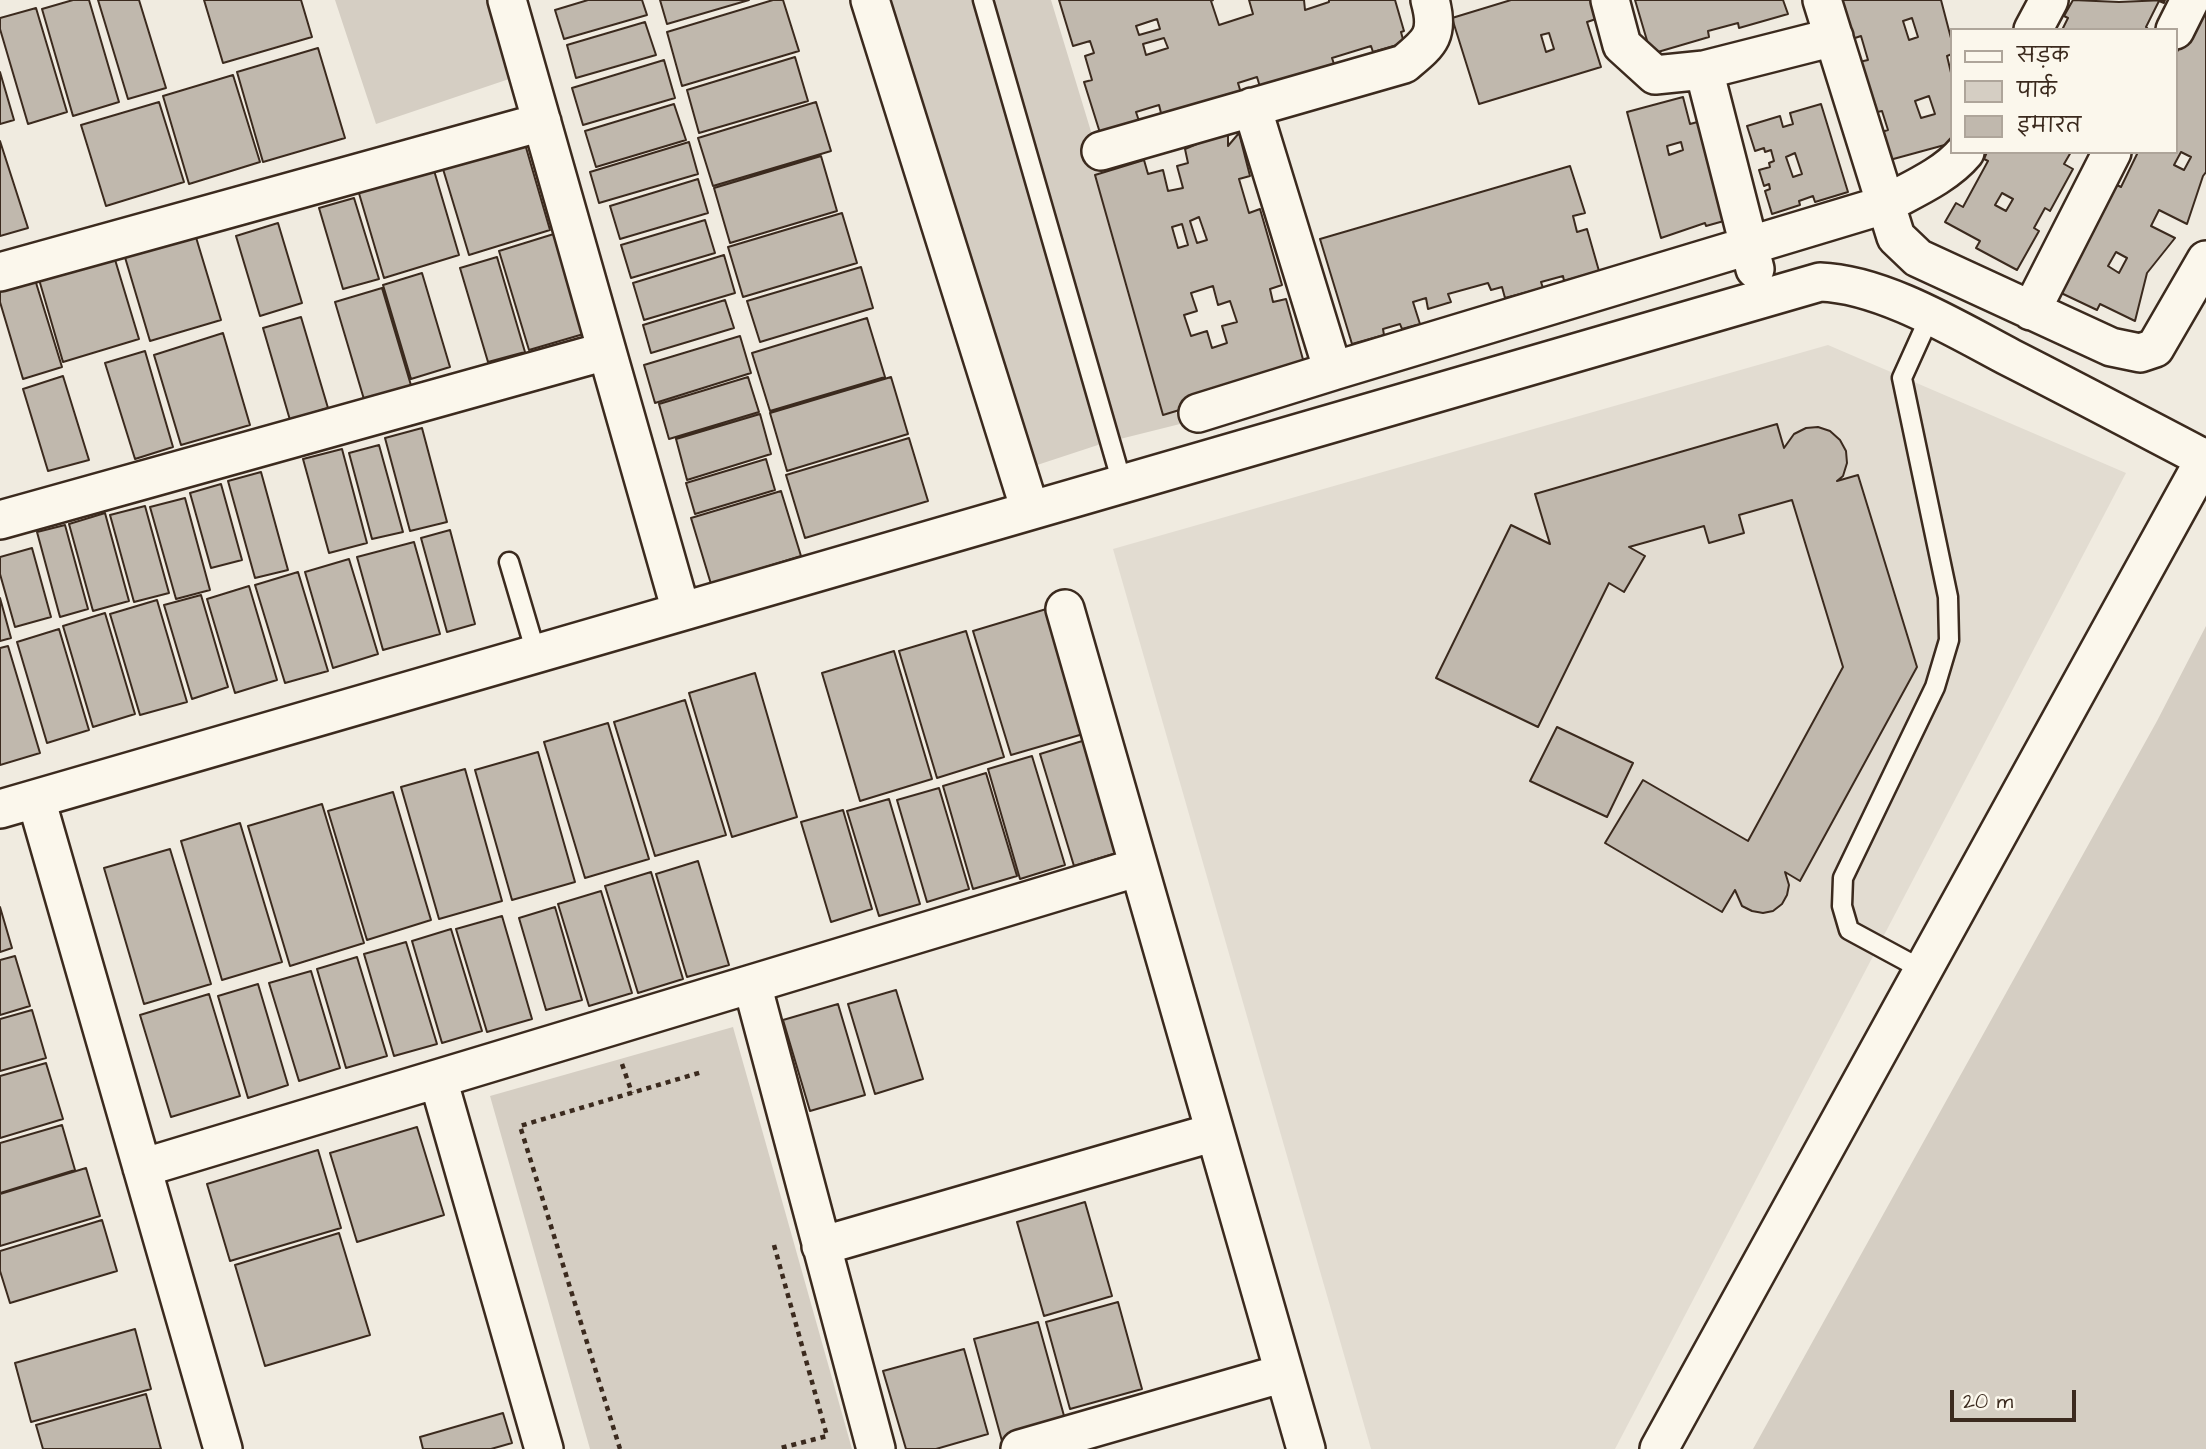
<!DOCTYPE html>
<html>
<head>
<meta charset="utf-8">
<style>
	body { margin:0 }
	#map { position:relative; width:2206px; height:1449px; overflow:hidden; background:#f0ebe0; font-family:"Architects Daughter","Playpen Sans Deva",sans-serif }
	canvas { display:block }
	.legend { position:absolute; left:1950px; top:28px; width:228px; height:126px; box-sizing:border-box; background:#fbf7ec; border:2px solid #aea59a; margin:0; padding:9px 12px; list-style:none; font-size:21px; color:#3b2a1e }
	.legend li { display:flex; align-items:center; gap:14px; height:35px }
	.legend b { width:35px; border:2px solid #aea59a }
	.scale { position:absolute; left:1950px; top:1390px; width:126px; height:32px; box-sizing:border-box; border:4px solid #3b2a1e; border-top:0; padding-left:9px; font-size:21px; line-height:24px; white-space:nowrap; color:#3b2a1e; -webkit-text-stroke:5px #fbf7ec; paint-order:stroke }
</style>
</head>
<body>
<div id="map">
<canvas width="2206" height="1449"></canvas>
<ul class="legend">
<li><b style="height:9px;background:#fbf7ec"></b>सड़क</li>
<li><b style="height:19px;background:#d5cec3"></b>पार्क</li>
<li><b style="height:19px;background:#c0b8ad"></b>इमारत</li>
</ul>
<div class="scale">20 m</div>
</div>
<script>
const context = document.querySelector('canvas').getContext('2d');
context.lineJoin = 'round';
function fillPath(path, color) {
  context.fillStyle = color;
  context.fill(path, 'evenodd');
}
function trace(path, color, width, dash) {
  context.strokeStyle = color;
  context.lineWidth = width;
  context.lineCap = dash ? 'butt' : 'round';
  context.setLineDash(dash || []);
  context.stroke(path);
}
fillPath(new Path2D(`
	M1828,345L2126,473L1615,1449H1371L1113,549Z`), '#e2dcd1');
fillPath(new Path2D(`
	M335,0H489L515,77L376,124Z
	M890,0H1051L1180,424L1104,443L1028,468Z
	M2206,626V1449H1753L2157,721Z
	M733,1027L852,1449H590L490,1096Z`), '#d5cec3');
const building = new Path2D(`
	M73,0H89L119,102L73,116L42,9Z
	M98,0H139L166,88L128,99Z
	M204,0H301L312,37L223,63Z
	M588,0H642L647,15L564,39L555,10Z
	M660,0H749L667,24Z
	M773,0H783L799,51L682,86L667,32Z
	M1059,0H1213L1211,1L1219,25L1253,14L1249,0H1304L1305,10L1329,2V0H1395L1404,31L1401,32L1404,43L1373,52L1371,46L1332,58L1334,64L1260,87L1257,77L1238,83L1241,93L1162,117L1159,105L1136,112L1140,124L1101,136L1084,82L1092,80L1085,56L1094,53L1090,41L1073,46ZM1157,19L1160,29L1139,35L1136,26ZM1164,38L1168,48L1146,55L1143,44Z
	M1511,0H1591L1596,19L1587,22L1601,67L1479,104L1452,18ZM1549,33L1554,49L1546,52L1541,35Z
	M1635,0H1783L1788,14L1739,28L1738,23L1708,31L1709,37L1651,54Z
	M1842,0H1941L1952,42V54L1947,56L1952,77V143L1886,161L1878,133L1888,130L1882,111L1873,113L1859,62L1868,60L1861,36L1852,39ZM1912,18L1918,37L1909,40L1903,21ZM1929,96L1935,114L1921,118L1915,101Z
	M2073,0L2119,2L2165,0L2164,3L2159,1L2146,27L2149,30H2062L2068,18L2064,16Z
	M2203,0H2206V172L2203,176L2187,224L2159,210L2151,226L2175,238L2147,273L2135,321L2100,304L2097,310L2059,292L2113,183L2121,187L2138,152H2176V54ZM2181,152L2191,157L2184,170L2174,165ZM2116,252L2127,258L2119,273L2108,266Z
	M36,8L67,112L28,124L0,29V18Z
	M645,22L656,55L576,78L567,45Z
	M318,48L345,138L263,162L237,72Z
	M795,57L808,101L699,133L687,90Z
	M664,60L675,98L583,125L572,88Z
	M0,72L14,120L0,124Z
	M233,75L260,162L189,184L163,96Z
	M1683,97L1690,124L1705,120L1731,219L1706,226L1705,223L1661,238L1627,112ZM1681,142L1683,150L1669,155L1667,146Z
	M159,102L184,182L106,206L81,125Z
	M816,102L831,151L713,186L698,138Z
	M674,104L686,140L596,167L585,131Z
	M1821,104L1848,192L1815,202L1813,196L1799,201L1800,205L1772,214L1765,191L1770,189L1769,184L1764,186L1759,170L1770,167L1769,163L1774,161L1771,150L1765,152L1764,148L1755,151L1747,126L1780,116L1783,127L1793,124L1790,113ZM1795,153L1802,174L1793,177L1786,157Z
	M1228,131V146L1239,133L1250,176L1239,179L1249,213L1260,209L1282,285L1270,289L1273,302L1286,299L1304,363L1219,398L1163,415L1095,175L1144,160L1148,174L1163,170L1168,191L1183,188L1177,166L1188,163L1185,149ZM1199,217L1207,240L1197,243L1190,221ZM1182,224L1188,245L1178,248L1172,227ZM1213,286L1218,305L1230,301L1237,322L1222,326L1227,343L1212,348L1207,331L1191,336L1184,315L1197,311L1191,293Z
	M0,141L28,228L0,236Z
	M689,142L698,174L599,203L590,172Z
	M525,144L550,230L469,255L443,169Z
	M1987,152H2071L2064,164L2073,169L2050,211L2045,208L2034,228L2039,231L2017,270L1976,248L1980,241L1945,222L1956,203L1963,207L1988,161L1984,159ZM2002,193L2013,199L2006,211L1995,205Z
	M821,156L837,211L730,243L714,188Z
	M1570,166L1585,213L1573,216L1577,232L1587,229L1599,271L1564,281L1563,276L1541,282L1543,288L1505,298L1502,287L1491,290L1488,283L1448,294L1451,302L1428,309L1426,298L1413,302L1420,324L1402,329L1400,324L1383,329L1384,335L1352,344L1320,239Z
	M433,167L459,255L384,278L358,190Z
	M698,179L708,213L620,239L610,206Z
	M354,198L379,279L343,289L319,208Z
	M842,213L857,263L743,297L728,247Z
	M705,220L715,253L631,278L621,245Z
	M278,223L302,303L260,316L236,236Z
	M557,233L587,333L529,350L499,251Z
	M195,234L221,320L150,341L124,254Z
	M113,253L139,339L63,362L38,276Z
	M724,255L735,293L644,320L633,283Z
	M497,257L525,352L488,362L460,268Z
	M861,267L873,308L760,342L747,301Z
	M33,273L62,367L23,379L0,302V283Z
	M422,273L450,367L411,379L383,285Z
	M382,288L413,392L366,406L335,302Z
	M725,300L734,328L651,353L643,325Z
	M301,317L328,408L290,420L263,328Z
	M867,318L885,377L770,411L752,353Z
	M223,333L250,425L181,445L154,355Z
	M740,336L751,373L655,403L644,365Z
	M145,351L173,447L135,459L105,363Z
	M63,376L89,460L48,471L23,389Z
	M748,377L759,412L669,439L659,404Z
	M891,377L908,434L787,471L770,413Z
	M760,414L771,454L687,480L676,439Z
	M1777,424L1784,448L1794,434L1806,428L1818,427L1830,431L1840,440L1846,451L1847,463L1843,476L1837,481L1858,475L1917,667L1800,881L1785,872L1789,885L1787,895L1782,904L1773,911L1763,913L1752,911L1742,906L1735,890L1722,912L1605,843L1643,780L1748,841L1843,667L1792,500L1739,515L1744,533L1709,543L1704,526L1629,547L1645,556L1624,592L1609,583L1538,727L1436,678L1511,525L1550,544L1535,494Z
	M422,428L447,522L410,531L385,438Z
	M909,438L928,501L805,538L786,475Z
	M379,445L403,532L372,539L349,453Z
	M342,449L367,543L329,553L303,459Z
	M766,459L775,490L695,514L686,483Z
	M261,472L288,570L255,578L228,481Z
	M221,484L242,560L211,568L190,493Z
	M781,491L801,556L711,584L691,518Z
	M185,498L210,590L176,599L150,507Z
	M145,506L169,593L134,602L110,515Z
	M105,513L129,601L93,611L69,524Z
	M65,525L88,609L60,617L37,532Z
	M450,530L475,624L447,632L421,538Z
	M414,542L440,634L383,650L357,557Z
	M32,548L51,617L15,627L0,574V557Z
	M349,559L378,654L333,668L305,572Z
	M298,572L328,671L285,683L255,585Z
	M249,586L277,680L235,693L207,599Z
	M201,595L228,687L192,699L164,605Z
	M0,598L11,638L0,641Z
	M157,600L187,702L140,715L110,614Z
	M1053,607L1090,732L1011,755L973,631Z
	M105,613L135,714L93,727L63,626Z
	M59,629L89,730L47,743L17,642Z
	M966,631L1004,757L937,778L899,651Z
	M8,646L40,753L0,765V648Z
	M894,651L932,779L860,801L822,673Z
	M755,673L797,817L732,837L689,693Z
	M685,700L726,835L655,856L614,722Z
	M608,723L649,859L585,878L544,742Z
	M1557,727L1633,763L1607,817L1530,781Z
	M1092,738L1126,850L1074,866L1040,754Z
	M538,752L575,882L512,900L475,770Z
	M1032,756L1065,865L1020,879L988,769Z
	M465,769L502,901L439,919L401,787Z
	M986,773L1017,876L973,889L943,786Z
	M939,788L969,889L927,902L897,800Z
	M393,792L431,920L367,940L328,811Z
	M889,799L920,904L879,916L847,811Z
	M322,804L364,943L290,966L248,826Z
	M843,810L872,909L831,922L801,822Z
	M240,823L282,962L222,980L181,841Z
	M170,849L211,984L144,1004L104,868Z
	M698,861L729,965L687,977L656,874Z
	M651,872L683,979L638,993L605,886Z
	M601,891L632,993L589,1006L558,904Z
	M0,907L12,948L0,952Z
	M555,907L582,1000L546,1010L519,918Z
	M502,916L532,1019L487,1032L456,929Z
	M451,929L482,1031L442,1043L412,941Z
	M406,942L437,1044L394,1056L364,954Z
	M15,956L30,1006L0,1015V960Z
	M357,957L387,1056L346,1068L317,969Z
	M311,971L340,1068L299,1081L269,983Z
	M258,984L288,1085L248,1098L218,996Z
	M896,990L923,1079L875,1094L848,1004Z
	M209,994L240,1096L171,1117L140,1015Z
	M838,1004L865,1095L810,1111L783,1020Z
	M32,1010L46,1058L0,1071V1019Z
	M46,1063L63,1119L0,1138V1076Z
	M62,1125L75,1170L0,1193V1143Z
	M417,1127L444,1215L357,1242L330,1153Z
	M318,1150L341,1228L230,1261L207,1184Z
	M86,1168L100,1216L0,1246V1194Z
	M1085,1202L1112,1296L1044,1316L1017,1222Z
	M102,1220L117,1271L10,1303L0,1271V1251Z
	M339,1233L370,1335L265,1366L235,1265Z
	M1118,1302L1142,1389L1070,1409L1046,1322Z
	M1038,1322L1066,1423L1002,1441L974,1339Z
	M135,1329L151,1389L31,1422L15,1363Z
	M964,1349L988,1434L936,1449H906L883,1371Z
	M146,1394L161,1449H43L36,1425Z
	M503,1413L512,1443L491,1449H423L420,1437Z`);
fillPath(building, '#c0b8ad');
trace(building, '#3b2a1e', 2);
const lane = new Path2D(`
	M983,0L1122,483
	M509,562L536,653
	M1923,970L1849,930L1842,906L1843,878L1935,687L1949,640L1948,597L1902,378L1930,316`);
const street = new Path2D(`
	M507,0L681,611
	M870,0L1030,510
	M1610,0L1622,45L1655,75L1704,70L1834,37
	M1822,0L1896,237L1918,258L2111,347L2140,353L2155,348L2206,260
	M2033,30L2049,0
	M2175,30L2190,0
	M1704,70L1755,269
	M1252,107L1333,371L1884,205C1911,190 1945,176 1965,152
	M1101,151L1404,64C1429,43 1440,36 1430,0
	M0,272L542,122
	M2031,311L2112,152
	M1198,413L1333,371
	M0,520L606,351
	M1065,609L1306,1449
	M36,799L223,1449
	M0,809L1820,282C1882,284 1956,329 2011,358C2076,391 2140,425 2205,459
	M752,984L876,1449
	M438,1079L544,1449
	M142,1168L1139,867
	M821,1246L1215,1132
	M1020,1449L1284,1373
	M1659,1449L2206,457`);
trace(lane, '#3b2a1e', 23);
trace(street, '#3b2a1e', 42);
trace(new Path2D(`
	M622,1064L632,1093
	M774,1245L827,1436L777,1449
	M620,1449L520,1126L702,1072`), '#3b2a1e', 4.5, [5, 5]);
trace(lane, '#fbf7ec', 18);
trace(street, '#fbf7ec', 37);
</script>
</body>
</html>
